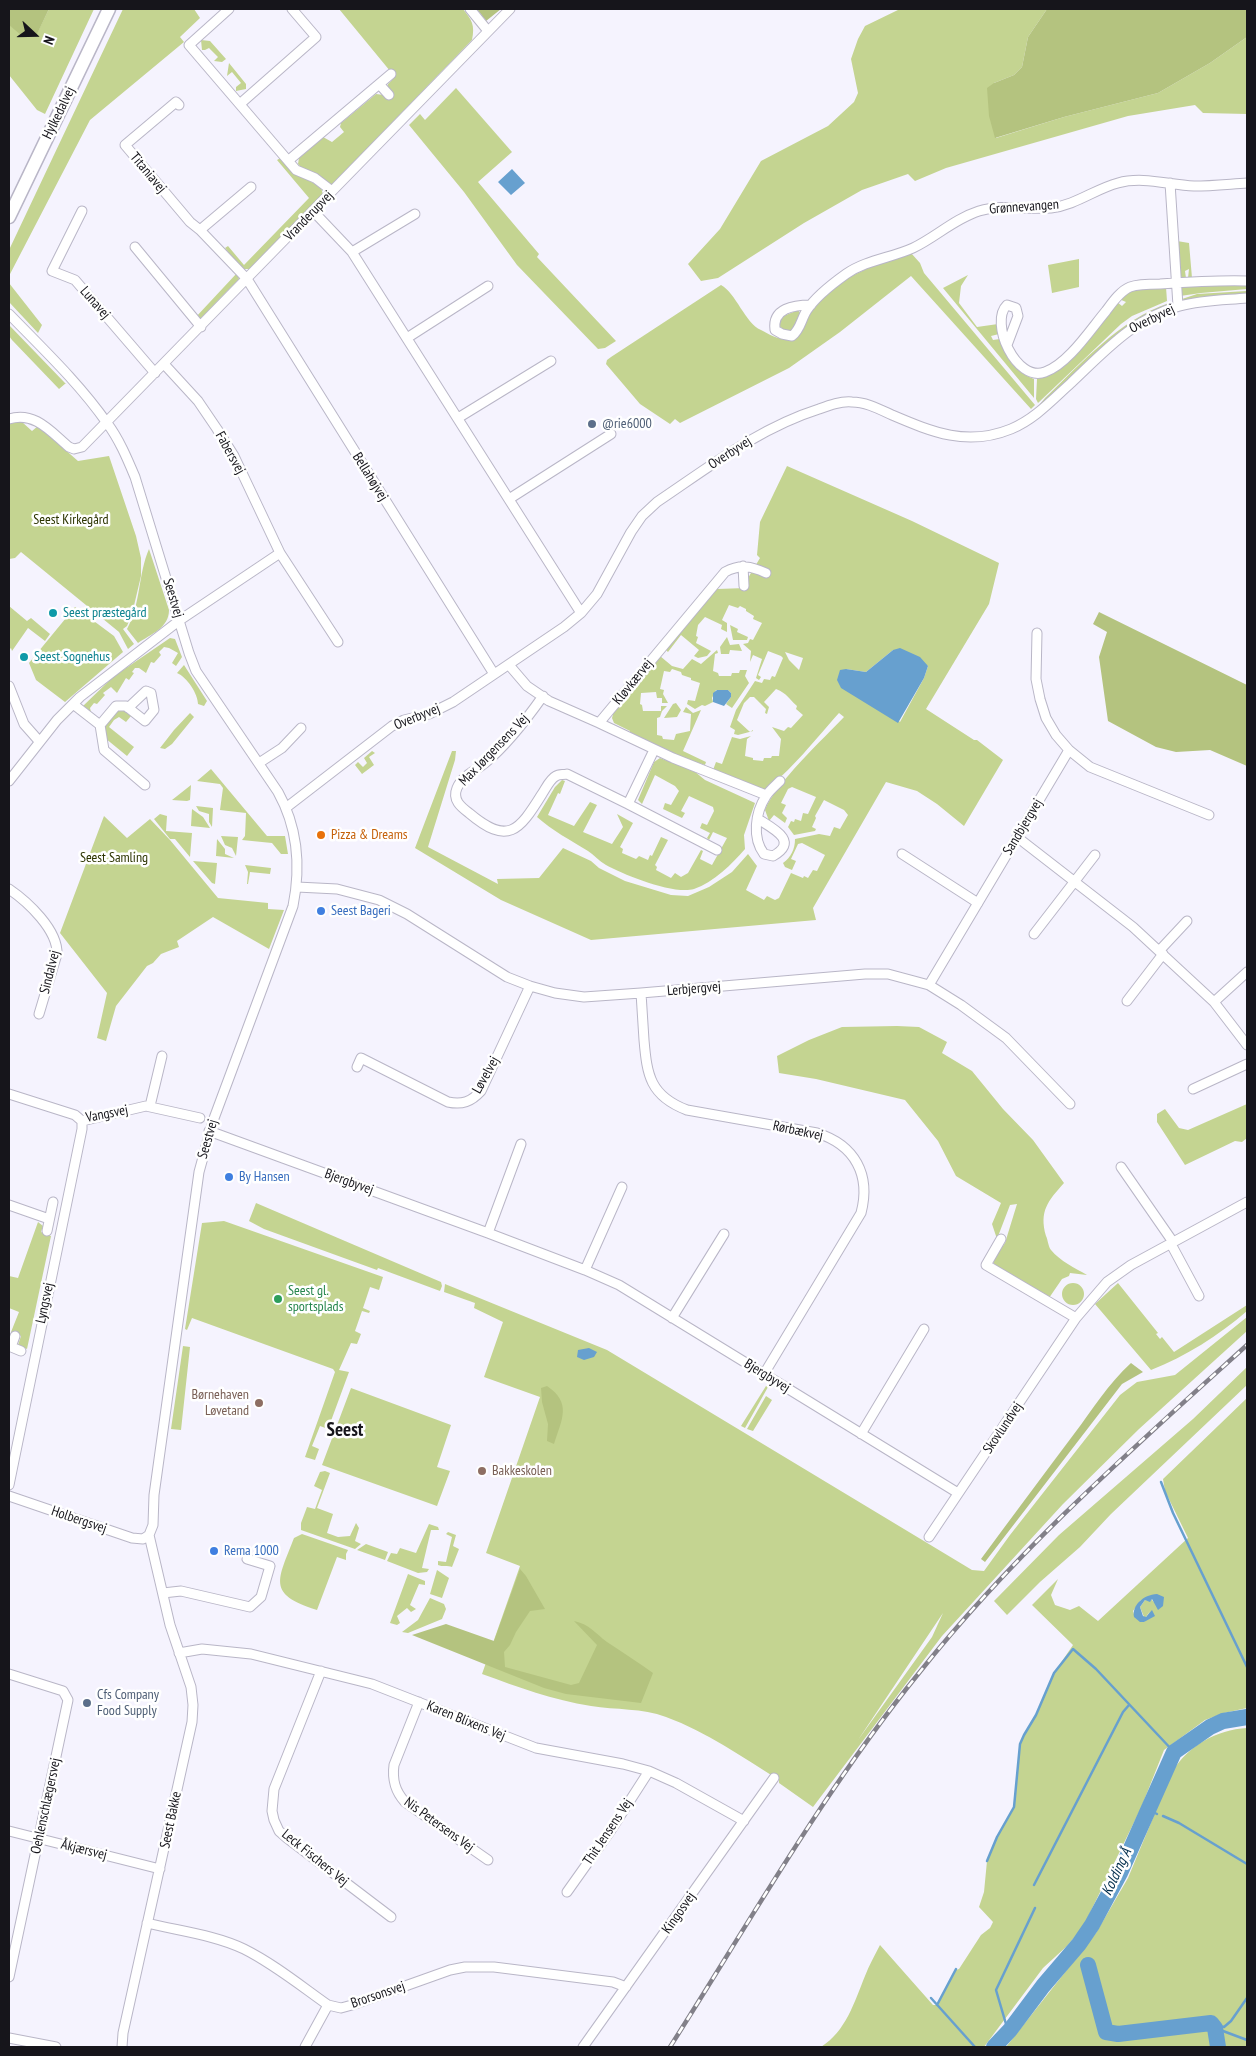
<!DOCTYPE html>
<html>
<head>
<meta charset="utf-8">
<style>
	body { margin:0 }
	#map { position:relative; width:1256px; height:2056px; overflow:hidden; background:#f5f3fe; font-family:"PT Sans Narrow",sans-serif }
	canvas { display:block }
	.frame { position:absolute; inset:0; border:10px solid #16151b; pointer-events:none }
	.north { position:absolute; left:10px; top:10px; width:50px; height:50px; -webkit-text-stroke:4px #fff; paint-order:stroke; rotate:111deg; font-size:14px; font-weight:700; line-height:20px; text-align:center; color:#16151b }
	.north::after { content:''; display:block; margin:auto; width:18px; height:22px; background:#16151b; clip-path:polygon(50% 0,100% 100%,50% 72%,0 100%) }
</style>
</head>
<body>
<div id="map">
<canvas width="1256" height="2056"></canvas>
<div class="frame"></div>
<div class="north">N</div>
</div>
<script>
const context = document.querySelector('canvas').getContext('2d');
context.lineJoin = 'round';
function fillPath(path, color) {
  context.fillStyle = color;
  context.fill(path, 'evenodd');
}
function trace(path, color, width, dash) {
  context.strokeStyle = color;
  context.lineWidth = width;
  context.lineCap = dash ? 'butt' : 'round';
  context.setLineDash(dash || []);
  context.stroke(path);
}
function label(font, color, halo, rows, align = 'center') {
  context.font = font + ' "PT Sans Narrow",sans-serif';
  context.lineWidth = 5;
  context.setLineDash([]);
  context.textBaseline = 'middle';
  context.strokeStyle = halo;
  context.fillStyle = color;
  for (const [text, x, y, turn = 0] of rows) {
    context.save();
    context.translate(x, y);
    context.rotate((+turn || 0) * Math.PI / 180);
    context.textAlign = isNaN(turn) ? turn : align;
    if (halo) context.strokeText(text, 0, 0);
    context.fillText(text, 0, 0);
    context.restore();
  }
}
fillPath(new Path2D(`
	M49,9H94L45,114L37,110L9,75V25L24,34L37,33Z
	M123,9H194L200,18L180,37L184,42L90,120L9,276V250Z
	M339,9H463C472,20 475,25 472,40L358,158L356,161L334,185L329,184L303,170L298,164L299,158L323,137L332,142L344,132L340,127L341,123L376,94L384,95L388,99L392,95L388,89V84L395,77Z
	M900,9H1047L1028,37L1022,67L1014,75L994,83L996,138L1064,117L1158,93L1210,63L1247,37V114L1203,113L1195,105L1128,116L946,168L915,181L908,174L862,190L804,223L718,278L701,281L688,264L720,229L761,161L828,126L854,102L858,93L851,59L858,39L865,26Z
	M201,40L210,41L226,59L222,62L214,61L218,57L209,48L205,50H202Z
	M229,63L246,84V89L236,91V87L241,83L232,72L227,76Z
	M456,88L512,152L478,182L539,254L537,257L616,341L605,348L598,349L517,265L464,192L409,125L420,114L425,120Z
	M282,157L300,176L321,187L323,195L251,269H242L225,248L228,246L244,265L309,198L277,160Z
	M1177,241L1189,243L1192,278H1188L1189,269L1185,271L1186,278L1178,276Z
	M911,253L920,263L924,273L1035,405L1031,409L911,276L840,332L789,368L680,423L675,419L670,424L640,404L606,364L607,360L611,357L721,285C736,293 745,323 761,330C770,335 783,342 793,339C807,334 805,314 814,304C839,277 878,263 911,253Z
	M1079,259V287L1052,293L1048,265Z
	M237,273L239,279L198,321L195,318Z
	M968,275L961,286L959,303L977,327L998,324L999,334L991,336L993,340L1000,339C1005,357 1015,372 1034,379V398L943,288Z
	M9,283L42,325L38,333L9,302Z
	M1247,283V289L1201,293L1180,296L1179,287Z
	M1166,287L1167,301L1132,316L1121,324L1038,403L1036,399L1037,379C1065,374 1101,325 1117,302L1122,306L1126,302L1119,299L1130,291Z
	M1247,291V294L1186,301L1182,299L1197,294Z
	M1169,303C1161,314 1140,316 1129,325C1098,349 1070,379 1041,406L1040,404L1045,398C1083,362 1119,320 1169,303Z
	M798,310L801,314L794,329L787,332L779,326V318Z
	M9,325L65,383H66L59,389L12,340L9,336Z
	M17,422H22L32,431L38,426L78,461L109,456L136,536L141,558V576L132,614L127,626L123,629L134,644L128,649L119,632L21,552L15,558L9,559V424Z
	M787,466L912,521L999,563L989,604L926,709L974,740H977L1003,760L964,826L937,804L917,791L886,782L813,908L816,920L591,940L501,900L415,848L452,751H456L455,760L428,847L498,884L497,879L539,878L563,848L591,861L599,868L625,881L671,895L688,896L709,887L732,872L748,854L757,866L746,890L764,900L767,896L775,900L779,898L791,873L803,878L804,876L808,878L813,870L817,871L825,855L802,843L798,844L791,859L796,861L792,870L785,867L783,863C791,857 795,849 795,839L819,834L830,836L834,827L840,829L848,815L844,810L824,800L815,816L816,818L812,827L816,829L815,831L794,835L788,827L791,821L794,822L795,819L801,821L803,813L808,814L816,797L792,787L788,789L781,803L786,805L782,813L787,818L785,823L774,815L769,821L765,810C774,785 824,738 844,717L839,713C819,735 788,775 764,790L713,770L716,762L722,764L732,737L740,739L751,736L747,739L745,756L753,758V760L763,761L764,758H771L772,756H779L781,739L772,727L784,731L788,727L791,728L803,715L796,709L797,706C788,698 788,694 776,689L764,702L769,707L767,714L765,713L766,709L754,697H750L744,703L737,720L750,732L753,730V731L738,735L734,734L735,730L730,727L736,710L755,681L762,683L764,679L770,680L772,676L775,677L783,658L781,656L768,651L758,675L761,677L759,680L756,678L762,659L753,655L750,662L751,651L743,644L748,643L750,639L753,640L762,623L753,619L754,616L746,611V609L740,606L738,608L729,605L722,620L727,623V632L721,629L722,625L705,617L698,625L696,636L698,637L696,643L711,651L707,656L698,658L694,656L699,650L681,635L668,652L665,649L717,589L746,588L748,578L760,558L757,555L760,522ZM893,650L928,666L924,678L900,722L846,669L866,672ZM785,652L803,658L799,670L789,660Z
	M149,549L169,610C169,628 151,634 138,643L127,629C141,604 138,574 149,549Z
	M9,606L27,621L31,618L50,634L45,641L28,628L12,651L11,648L9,650Z
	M75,607L114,636L123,652L65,702L36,680L29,663Z
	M730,625L738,629L737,632L748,637L747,640H733Z
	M727,637L730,645L739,644L742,651L730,650L729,654H721L720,647Z
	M170,638L175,639L182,657L176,666L172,663L178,653L169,648L164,647L159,652L161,655L154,663L151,662L146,673L139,668H135L132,672L134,673L129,680L126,678L117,693L111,687L103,693L105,695L97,704L94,703L90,708L91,712L83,706L113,677Z
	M717,650L718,653L715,654L713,671L718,673L719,676H731L732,673H739L740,670H747L745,676L749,683L732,708L726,704L731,697V693L728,690H716L712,698L713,702L705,706L702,705L695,709L687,704L688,700L695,701L700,683L691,680V678L682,675L681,672L672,669L670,672L664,671L660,689L664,690L663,694L668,703H662V698H657L656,692L641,693L640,704L642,705L643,711H661V706H667L662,711L660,717L657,718V735L662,736L663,739L674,740L676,734L690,731L691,714L683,712L686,707L693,713L701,710L683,751L706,762L705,765L668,753L630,734V731L614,723L612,718L614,711L660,656L672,666L683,669L692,659L701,664Z
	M184,665L207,701L204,706L198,704C198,694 187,677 177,673Z
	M676,703L681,710L677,717L664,718L673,704Z
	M124,709L131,716L126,722L119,717L114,720L109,727L134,747L127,756L105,738L103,727L118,710Z
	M190,713L194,717L172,744L165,749L160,748L174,730Z
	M372,751L375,753L369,757L374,765L362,774L355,765L358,762L363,767L367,763L364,758Z
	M660,758L694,771L705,780L755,803L744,835L745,849C732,864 714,882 694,889C674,895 624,875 606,865C599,861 594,855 588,851C570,840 553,831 537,817L555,787L562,780L565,781L560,794L558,793L548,815L574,826L590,802L597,805L583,832L612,844L623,827L617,814L633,823L620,847L623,849L622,853L636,859L639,856L648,860L650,855L652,856L661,837L668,840L655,865L657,867L656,870L671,878L675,873L681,877L688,873L701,850L703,851L700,859L712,865L727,838L713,832L709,840L707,838L710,833L700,828L702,823L707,825L714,811L713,807L689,796L681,811L685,813L682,818L663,809L665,803L671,805L679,791L675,786L655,775L642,804L638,800L654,762Z
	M211,769L267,836H285L288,854H281L272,843L242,840L245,836L246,813L220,810L223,788L220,784L197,781Z
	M191,785L190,800L187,801L172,800Z
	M196,806L213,808L212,827L209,822V814L199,811Z
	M192,809L203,817L210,828L191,826Z
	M160,814L167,816L166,831L192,833L190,857L175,839H170L154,819Z
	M104,816L127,838L150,819L170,840L218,898L268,903V909L284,910L269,949L213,917L177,941L179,947L161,954L153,963L147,966L116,1006L106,1041L97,1038L107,993L60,933Z
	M221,836L238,837L236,856L232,848L225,845Z
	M217,839L225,849V854L234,858L216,856Z
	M193,861L217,863L215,884L212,883Z
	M245,865L271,868L270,874L250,872L248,884H247L248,872Z
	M897,1026L919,1027L947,1042L942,1053L972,1071L1003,1109L1033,1140L1064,1183C1048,1201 1039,1211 1046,1236C1048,1240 1048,1246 1051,1250C1060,1261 1075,1268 1087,1275L1070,1273L1069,1276L1062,1279L1049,1298L994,1264L993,1260L1005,1243L1017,1204L1010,1205L997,1239L992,1224L1001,1203L956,1176L938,1141L905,1100L816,1079L779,1073L777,1056L809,1040L842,1027Z
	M1247,1104V1138L1242,1142L1235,1141L1185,1165L1157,1122V1114L1165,1109L1179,1128L1188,1130Z
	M256,1203L441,1282L442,1286L440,1291L378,1268L377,1270L264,1229L249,1221Z
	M224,1221L383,1277L379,1290L370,1287L363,1308L370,1311L369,1313L362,1311L355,1331L361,1334L357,1344L351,1343L339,1370L349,1372L328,1429L320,1426L312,1446L319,1449L315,1460L305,1457L335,1372L333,1369L192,1318L187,1330L185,1329L202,1223Z
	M38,1222L43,1226L41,1232L51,1236L27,1349L18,1345L21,1336L11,1332L19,1312L9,1308V1276L18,1278Z
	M1118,1283L1158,1333L1156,1334L1160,1339L1162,1337L1174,1352L1247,1305V1311C1218,1336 1186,1356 1151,1370L1095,1304Z
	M1062 1294a11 11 0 1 1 22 0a11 11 0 1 1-22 0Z
	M445,1284L607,1350L972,1570L984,1571L1010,1535L1120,1395L1137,1382L1175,1375L1247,1317V1331L1139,1429L1063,1504L942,1636L813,1807L779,1783V1780C742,1757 707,1732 666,1717C642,1708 616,1710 591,1706C553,1700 518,1687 482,1674L520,1566L486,1553L540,1397L484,1377L503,1322L474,1308L475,1303L444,1292ZM943,1613L932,1637L858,1740Z
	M183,1346L190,1347L181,1430L171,1429Z
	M1247,1367V1385L1111,1514L1080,1547L1040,1582L1007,1615L994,1601L1059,1535L1193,1419Z
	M766,1386L768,1387L745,1428L741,1426Z
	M351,1388L451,1425L437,1467L450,1471L437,1506L322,1465Z
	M766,1396L772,1400L753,1431L747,1429Z
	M1247,1398V1708L1224,1713L1205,1720L1164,1750L1141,1808L1083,1927L1067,1946L1043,1968L984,2047H821C846,2031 854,2003 865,1976C869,1965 875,1955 880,1945L933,2005H937L956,1970L959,1969L981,1935L990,1928L993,1922L979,1907L984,1892L987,1861L997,1837L1014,1807L1020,1744L1024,1735L1036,1715L1054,1673L1073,1645L1032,1605L1058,1579L1051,1595L1055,1605L1070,1610L1079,1606L1098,1621L1188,1538L1165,1491L1163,1479ZM1164,1597L1154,1602L1151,1599V1601L1145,1600L1140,1607L1144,1617H1146L1150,1611L1144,1622L1135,1617L1133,1611L1141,1600Z
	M325,1471L330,1473L317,1508L333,1514L327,1533L338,1537L350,1536L356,1523L359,1528L355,1541L361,1544L355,1549L301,1530V1523L307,1507L315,1509L322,1490L314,1486L320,1472Z
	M429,1524L438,1527L439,1530H431L422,1568L429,1569L427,1572L418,1573L387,1561L391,1553L397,1554L400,1548L416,1553Z
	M448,1532L456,1535L453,1546L459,1549L452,1567C448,1565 442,1567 438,1565V1561L446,1562L452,1537L446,1534Z
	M302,1534L348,1550L346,1554V1560L337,1557L317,1610C266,1594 278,1580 294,1538Z
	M366,1544L388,1552L385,1560L357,1550Z
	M437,1570L449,1578L442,1598L430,1594Z
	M408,1574L425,1581V1585L419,1584L410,1605L416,1609L411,1612L407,1608L397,1616L400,1623L397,1625L390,1623Z
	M430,1598L444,1604L446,1609L442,1619L408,1633L402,1632L418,1620Z
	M1247,1728V2047H1006L1096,1933L1128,1878L1172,1772C1189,1745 1216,1730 1247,1728Z`), '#c4d491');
fillPath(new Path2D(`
	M9,9H49L37,34L29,37L21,35L9,25Z
	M477,9H501L486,21Z
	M1047,9H1247V37L1210,63L1158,93L1064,117L995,138L989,116L987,88L994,83L1014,75L1022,67L1028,37Z
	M1099,612L1247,685V766L1210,750L1176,752L1156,747L1108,721L1099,657L1107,632L1093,624Z
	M1131,1363L1143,1372L1122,1384L985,1562L981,1559C1012,1517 1043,1475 1074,1434C1093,1409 1108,1384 1131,1363Z
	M547,1386C572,1403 562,1419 554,1444L547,1441L548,1424L542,1402L541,1388Z
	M520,1569L526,1576L545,1609L530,1611L516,1632L510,1645L504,1652L505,1667L571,1685L579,1683L597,1645L574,1621C589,1624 595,1633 607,1642C622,1652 638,1662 653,1673L641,1703L566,1694L544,1688L412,1635L446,1624L494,1641Z`), '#b4c37f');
fillPath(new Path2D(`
	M512,169L525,183L511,195L498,182Z
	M900,648L920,657L928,666L924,678L898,723L841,688L837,680L840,670L846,669L866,672L893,650Z
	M717,690H728L731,693V697L724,706L713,702V693Z
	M589,1348L597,1352L594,1357L584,1360L577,1357L578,1350Z
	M1157,1594L1164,1597L1163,1606L1158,1610L1152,1599L1150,1602L1145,1600L1140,1607L1143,1616L1146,1617L1152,1610L1155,1616L1144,1622H1140L1134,1617C1132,1605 1143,1595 1157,1594Z`), '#67a0cf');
trace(new Path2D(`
	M1161,1482L1173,1513L1247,1667
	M1149,1810L1157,1814
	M1163,1816L1179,1823L1247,1864
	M987,1861L997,1837L1014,1807L1020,1744L1024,1735L1036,1715L1054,1673L1073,1649L1096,1669L1174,1752
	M1034,1885L1123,1712L1129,1705
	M931,1998L975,2047
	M937,2005L956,1969
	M1214,2025L1224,2027L1231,2021L1247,1998
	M1215,2028L1247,2040
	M1010,2030L1006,2024L996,1990L1035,1908`), '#67a0cf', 2.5);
trace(new Path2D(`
	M1088,1965L1106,2032L1118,2034L1211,2023L1215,2028L1218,2047
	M994,2047L1010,2030L1043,1986L1079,1944L1092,1925L1120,1873L1174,1752L1210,1727L1223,1721L1247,1717`), '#67a0cf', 16);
const street = new Path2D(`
	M229,9L189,45L296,170L315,178L332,191
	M470,9L488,31
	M380,85L389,95
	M241,103L316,37L292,9
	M179,105L176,102L125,145L190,222L200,230L247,279L494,674
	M289,160L391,74
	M1170,183L1178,306
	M82,211L52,271L75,280L155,373
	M313,211L352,252L581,613
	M200,230L251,187
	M135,247L201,327
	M352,252L415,214
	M811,305C794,305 772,308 775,330L782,334L792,336C801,329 801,319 807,310C816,296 832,284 846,274C866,260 891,258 913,248C936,237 954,219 979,211C1003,204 1027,210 1051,208C1076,205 1095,189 1118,183C1143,176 1169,185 1194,186C1212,186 1230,184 1247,183
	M9,314C43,349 79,383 107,423C119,439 127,458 135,477L189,653L196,671L278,792C298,828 301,866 293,906L213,1121L199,1172L154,1495L153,1525L149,1535
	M407,338L488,286
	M1007,345L1018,316L1016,308L1007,305C989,322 1016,383 1045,372C1068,364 1090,330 1106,311C1112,303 1120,291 1130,287C1138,284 1151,284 1160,284C1189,282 1218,280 1247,281
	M164,364L198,401L217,429L234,456L280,553L338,642
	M458,418L551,361
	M9,419C35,411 51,432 69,447L74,449L82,447L510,9
	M509,499L611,434
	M743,566L744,586
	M1037,633L1036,679L1040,699L1046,718L1056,735L1069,750L1090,767L1209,815
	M509,665L527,686L549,701L599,723L725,572C740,564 751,566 766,573
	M9,686L24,724L39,741
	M543,696C526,720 507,745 485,763C475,771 462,776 457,788C452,800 461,807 469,813C508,846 519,831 542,794C546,788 550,779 556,776C559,774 563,775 567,774L628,804
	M73,704L100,725
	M128,708L146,691L151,693L154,710L145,721L126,706H116L100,725L104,750L145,785
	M599,723L673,758L766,795
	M654,750L628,804L717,850
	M259,763L282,748L301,728
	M9,781L57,720L80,697L180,620L280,553
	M287,807L392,726L404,720L429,714L453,702L564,627L581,613L597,594L631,532L642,516L657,502C709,467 759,428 819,409C830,405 841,401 852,402C866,402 879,409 892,415C932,432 967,447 1011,429C1035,419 1052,400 1071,383C1103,353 1135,317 1180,306C1202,300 1225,300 1247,298
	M758,819C772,828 800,841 773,856L764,854C752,838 755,813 766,796C769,791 775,786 780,781
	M1017,837L1133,927L1214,1002L1247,1045
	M902,854L978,903
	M297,887L337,889L379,900L407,914L507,977L530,986L555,993L584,997L641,993L865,974H888L929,985L961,1005L1006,1038L1070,1104
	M9,889C28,902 58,930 57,954L39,1014
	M1034,934L1095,855
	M1159,951L1187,921
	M929,985L1069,750
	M641,993C642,1009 643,1024 644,1040C647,1075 650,1096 687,1110L817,1133C855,1145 871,1175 861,1213L764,1374
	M1127,1001L1163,954
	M1214,1002L1247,972
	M357,1067L361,1058L448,1102C462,1105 471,1102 481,1091L530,986
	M1193,1089L1247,1064
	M9,1094L75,1115L82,1121L146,1106L200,1118
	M150,1106L162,1056
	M209,1131L488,1233L585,1270L619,1285L958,1493
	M1121,1167L1173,1242
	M9,1205L49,1219
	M47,1231L53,1202
	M488,1233L521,1144
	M1001,1239L986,1265L1076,1318
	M1171,1244L1199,1296
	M585,1270L622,1187
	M672,1318L724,1234
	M9,1346L21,1351
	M11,1347L15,1336
	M861,1434L924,1329
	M9,1485L82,1129V1121
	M9,1496L132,1538L143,1539L149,1535
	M929,1537L1076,1318L1107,1282L1131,1265L1247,1202
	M163,1593L181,1591L250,1607L261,1597L270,1566L247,1559
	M179,1653L202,1649L251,1654L372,1684L536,1748L623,1764L649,1771L676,1783L744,1821
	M321,1671L274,1789L272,1811L274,1820L279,1831L287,1838L391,1917
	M9,1674L63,1691L68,1700L9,1977
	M419,1702L394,1765C392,1780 395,1791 405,1802L488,1860
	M9,1831L160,1869
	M567,1892L611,1830L649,1771
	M147,1923C179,1931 215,1935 244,1949C274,1964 301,1986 328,2005L341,2008L352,2005L450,1970L465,1967H494L613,1982L626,1987
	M9,2038L56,2047
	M122,2047L123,2033L192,1722L193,1705L191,1687L170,1625L149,1535
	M305,2047L328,2005
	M583,2047L774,1778`);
const secondary = new Path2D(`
	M9,217L109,9`);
trace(street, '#b9b6c7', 11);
trace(secondary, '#b9b6c7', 15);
trace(street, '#fff', 9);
trace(secondary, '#fff', 12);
const rail = new Path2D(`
	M670,2047C750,1921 825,1789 919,1673C1016,1551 1132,1449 1247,1345`);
trace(rail, '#828089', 4.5);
trace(rail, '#fff', 2.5, [8]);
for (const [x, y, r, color] of [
	[592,424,5,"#5c6f8a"],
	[53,613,5,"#0f9aa8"],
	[24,657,5,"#0f9aa8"],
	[321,835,5,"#e8710a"],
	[321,911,5,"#3f7fe0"],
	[229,1177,5,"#3f7fe0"],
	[278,1299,5,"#2e9e5b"],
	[259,1403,5,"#8d6e63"],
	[482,1471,5,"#8d6e63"],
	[214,1551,5,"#3f7fe0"],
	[87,1703,5,"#5c6f8a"]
]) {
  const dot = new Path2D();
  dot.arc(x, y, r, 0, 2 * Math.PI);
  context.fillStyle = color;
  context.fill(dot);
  trace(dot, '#fff', 2);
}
label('14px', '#16151b', '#fff', [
	["Hylkedalvej",59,113,-64],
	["Titaniavej",148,173,50],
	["Grønnevangen",1024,207,-4],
	["Vranderupvej",309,216,-46],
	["Lunavej",95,303,49],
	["Overbyvej",1152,319,-26],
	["Fabersvej",230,453,61],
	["Overbyvej",730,453,-33],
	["Bellahøjvej",370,477,58],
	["Seestvej",173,598,73],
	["Kløvkærvej",633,682,-51],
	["Overbyvej",417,717,-22],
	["Max Jørgensens Vej",494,750,-46],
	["Sandbjergvej",1023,827,-59],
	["Sindalvej",50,972,-76],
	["Lerbjergvej",694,989,-5],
	["Løvelvej",486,1075,-61],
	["Vangsvej",107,1114,-11],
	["Rørbækvej",798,1131,12],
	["Seestvej",208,1139,-74],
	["Bjergbyvej",349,1182,20],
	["Lyngsvej",45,1303,-78],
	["Bjergbyvej",767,1376,32],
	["Skovlundvej",1003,1428,-56],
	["Holbergsvej",79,1520,19],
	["Karen Blixens Vej",466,1721,22],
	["Oehlenschlægersvej",46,1806,-78],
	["Seest Bakke",171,1820,-78],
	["Nis Petersens Vej",439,1825,36],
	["Thit Jensens Vej",608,1832,-56],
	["Åkjærsvej",84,1850,14],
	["Leck Fischers Vej",315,1858,39],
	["Kingosvej",679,1913,-55],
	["Brorsonsvej",378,1995,-19]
]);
label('14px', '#4e5e75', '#fff', [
	["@rie6000",602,424],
	["Cfs Company",97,1695],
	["Food Supply",97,1711]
], 'left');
label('14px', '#2c3400', '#fff', [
	["Seest Kirkegård",71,520],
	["Seest Samling",114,858]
]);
label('14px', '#0d838f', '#fff', [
	["Seest præstegård",63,613],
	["Seest Sognehus",34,657]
], 'left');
label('14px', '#c56008', '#fff', [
	["Pizza & Dreams",331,835]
], 'left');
label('14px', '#366cbe', '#fff', [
	["Seest Bageri",331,911],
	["By Hansen",239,1177],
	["Rema 1000",224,1551]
], 'left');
label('14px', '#27864d', '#fff', [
	["Seest gl.",288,1291],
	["sportsplads",288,1307]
], 'left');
label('14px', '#785e54', '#fff', [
	["Børnehaven",249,1395],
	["Løvetand",249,1411],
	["Bakkeskolen",492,1471,"left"]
], 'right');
label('italic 15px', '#002d4c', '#fff', [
	["Kolding Å",1117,1872,-65]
]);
label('bold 19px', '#16151b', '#fff', [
	["Seest",345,1431]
]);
</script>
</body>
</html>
